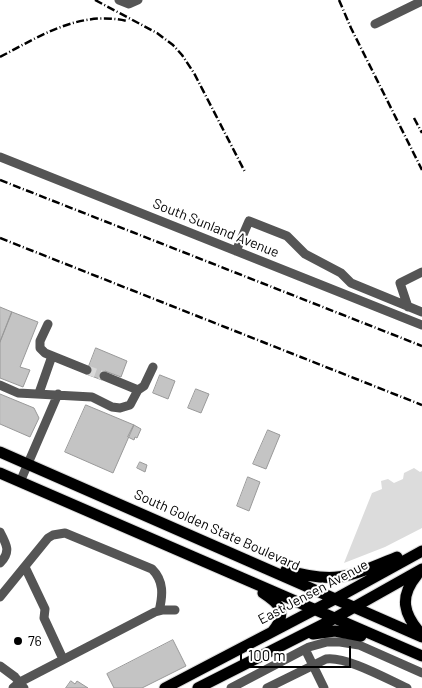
<!DOCTYPE html>
<html>
<head>
<meta charset="utf-8">
<style>
	body { margin:0 }
	#map { position:relative; width:422px; height:688px; overflow:hidden; background:#fff; font-family:Barlow,sans-serif }
	canvas { display:block }
	.scale { position:absolute; left:240px; top:646px; width:111px; height:22px; box-sizing:border-box; border:2px solid #000; border-top:0; padding-left:6px; font-size:15px; line-height:18px; white-space:nowrap; color:#000; -webkit-text-stroke:4px #fff; paint-order:stroke }
</style>
</head>
<body>
<div id="map">
<canvas width="422" height="688"></canvas>
<div class="scale">100 m</div>
</div>
<script>
const context = document.querySelector('canvas').getContext('2d');
context.lineJoin = 'round';
function fillPath(path, color) {
  context.fillStyle = color;
  context.fill(path, 'evenodd');
}
function trace(path, color, width, dash) {
  context.strokeStyle = color;
  context.lineWidth = width;
  context.lineCap = dash ? 'butt' : 'round';
  context.setLineDash(dash || []);
  context.stroke(path);
}
function label(font, color, halo, rows, align = 'center') {
  context.font = font + ' Barlow,sans-serif';
  context.lineWidth = 4;
  context.setLineDash([]);
  context.textBaseline = 'middle';
  context.strokeStyle = halo;
  context.fillStyle = color;
  for (const [text, x, y, turn = 0] of rows) {
    context.save();
    context.translate(x, y);
    context.rotate((+turn || 0) * Math.PI / 180);
    context.textAlign = isNaN(turn) ? turn : align;
    if (halo) context.strokeText(text, 0, 0);
    context.fillText(text, 0, 0);
    context.restore();
  }
}
fillPath(new Path2D(`
	M414,468L420,472L422,471V528L385,547L344,563L372,493L382,489L381,481L388,479L394,483L403,479L404,473Z`), '#dcdcdc');
const building = new Path2D(`
	M0,307L12,312L0,342Z
	M12,312L38,322L20,367L30,370L23,387L0,378V342Z
	M96,348L127,361L121,377L105,371L102,380L86,374Z
	M160,375L175,381L168,399L153,393Z
	M196,389L209,394L201,413L188,408Z
	M0,394L34,408L39,418L30,437L0,424Z
	M86,405L134,425L113,473L65,452Z
	M134,425L141,429L137,438L135,437L134,440L128,437Z
	M268,430L280,435L266,469L253,464Z
	M140,462L147,465L145,472L137,468Z
	M248,477L260,482L249,511L237,506Z
	M173,640L186,666L142,688H114L107,674Z
	M71,681L75,684L77,681L88,688H66Z`);
fillPath(building, '#c4c4c4');
trace(building, '#999', 1);
trace(new Path2D(`
	M87,370L104,376`), '#d9d9d9', 9, [9, 4.5]);
const major = new Path2D(`
	M0,452L422,637
	M0,473L422,656
	M286,570C336,585 351,576 397,557
	M417,575C399,597 403,614 422,635
	M263,593C280,604 288,612 273,631
	M313,634L335,631L361,636
	M165,688L335,599L422,551
	M198,688L326,623L422,569`);
trace(major, '#dbdbdb', 13);
trace(new Path2D(`
	M119,0L129,4L138,0
	M375,24L422,1
	M0,157L422,325
	M236,251L249,221L287,236L305,254L341,273L351,283L422,312
	M408,307L400,283L422,272
	M48,324L40,341V348L45,353L87,370
	M104,376L138,390L144,386L153,367
	M0,385L18,393L92,397L112,407L120,408L130,405L138,390
	M39,393L52,356
	M20,482L58,394
	M0,532C7,545 11,552 0,563
	M25,567L45,609L44,618L63,659
	M0,597L48,538L53,535L65,533L152,569C164,581 163,595 159,611
	M305,649L324,688
	M0,666L15,677L24,688
	M13,688L20,682L155,612L163,610H175
	M231,688L309,647L327,642H340L359,645L422,673
	M267,688L326,659C346,656 387,679 407,688`), '#555', 9);
trace(major, '#000', 11);
trace(new Path2D(`
	M95,0L157,33L173,45L182,55L194,73L245,172
	M339,0L351,28L422,170
	M0,57C40,36 80,10 127,21
	M414,118L422,133
	M0,180L422,346
	M0,238L422,405`), '#000', 2.5, [8, 2.5, 1, 2.5]);
for (const [x, y, r, color] of [
	[18,641,5,"#000"]
]) {
  const dot = new Path2D();
  dot.arc(x, y, r, 0, 2 * Math.PI);
  context.fillStyle = color;
  context.fill(dot);
  trace(dot, '#fff', 2);
}
label('14px', '#000', '#fff', [
	["South Sunland Avenue",216,228,22],
	["South Golden State Boulevard",217,530,24],
	["East Jensen Avenue",313,592,-28]
]);
label('14px', '#000', '#fff', [
	["76",28,641]
], 'left');
</script>
</body>
</html>
